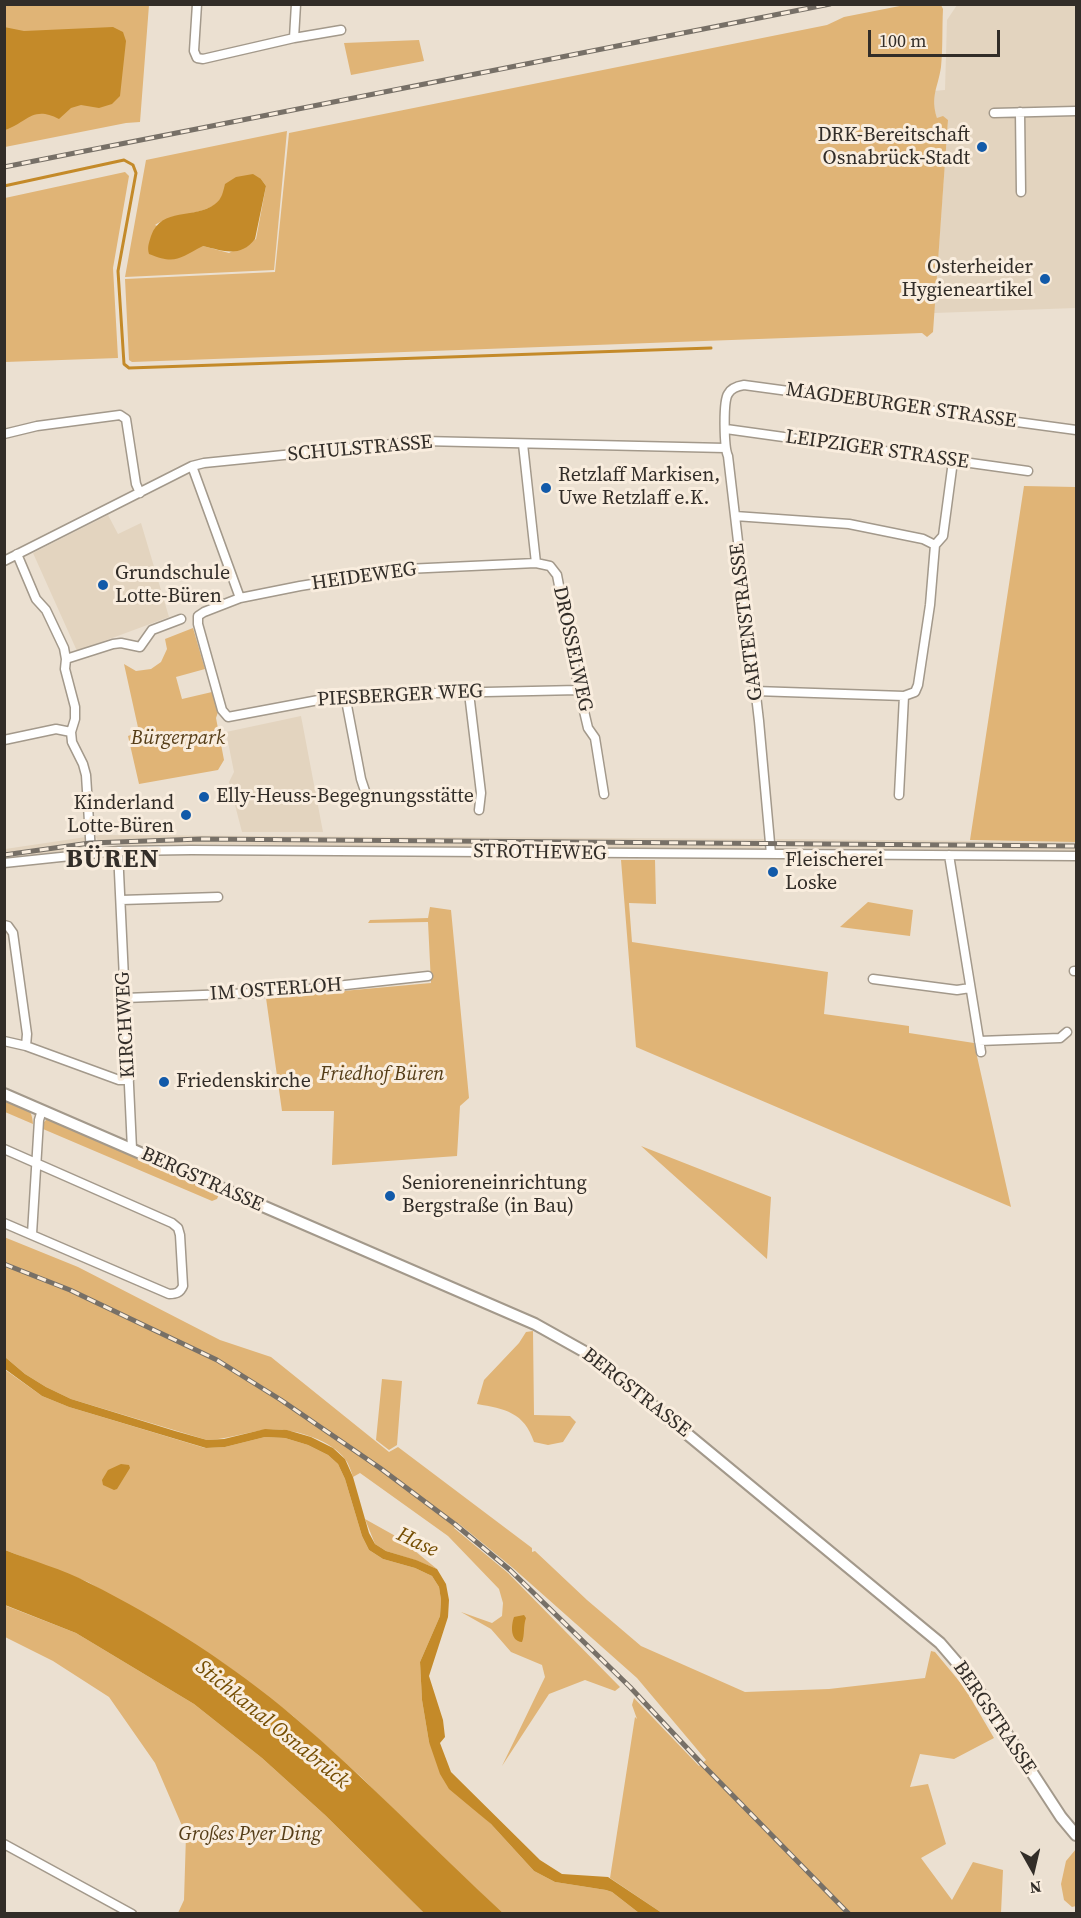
<!DOCTYPE html>
<html>
<head>
<meta charset="utf-8">
<style>
	body { margin:0 }
	#map { position:relative; width:1081px; height:1918px; overflow:hidden; background:#ebe0d1; font-family:"Source Serif 4",serif }
	canvas { display:block }
	.frame { position:absolute; inset:0; border:6px solid #322d28; pointer-events:none }
	.north { position:absolute; left:1003px; top:1840px; width:60px; height:60px; -webkit-text-stroke:4px #f9edde; paint-order:stroke; rotate:172deg; font-size:16px; font-weight:700; line-height:24px; text-align:center; color:#322d28 }
	.north::after { content:''; display:block; margin:auto; width:21px; height:27px; background:#322d28; clip-path:polygon(50% 0,100% 100%,50% 72%,0 100%) }
	.scale { position:absolute; left:868px; top:30px; width:132px; height:27px; box-sizing:border-box; border:3px solid #322d28; border-top:0; padding-left:8px; font-size:18px; line-height:21px; white-space:nowrap; color:#322d28; -webkit-text-stroke:4px #f9edde; paint-order:stroke }
</style>
</head>
<body>
<div id="map">
<canvas width="1081" height="1918"></canvas>
<div class="frame"></div>
<div class="north">N</div>
<div class="scale">100 m</div>
</div>
<script>
const context = document.querySelector('canvas').getContext('2d');
context.lineJoin = 'round';
function fillPath(path, color) {
  context.fillStyle = color;
  context.fill(path, 'evenodd');
}
function trace(path, color, width, dash) {
  context.strokeStyle = color;
  context.lineWidth = width;
  context.lineCap = dash ? 'butt' : 'round';
  context.setLineDash(dash || []);
  context.stroke(path);
}
function label(font, color, halo, rows, align = 'center') {
  context.font = font + ' "Source Serif 4",serif';
  context.lineWidth = 6;
  context.setLineDash([]);
  context.textBaseline = 'middle';
  context.strokeStyle = halo;
  context.fillStyle = color;
  for (const [text, x, y, turn = 0] of rows) {
    context.save();
    context.translate(x, y);
    context.rotate((+turn || 0) * Math.PI / 180);
    context.textAlign = isNaN(turn) ? turn : align;
    if (halo) context.strokeText(text, 0, 0);
    context.fillText(text, 0, 0);
    context.restore();
  }
}
fillPath(new Path2D(`
	M957,5H1076V308L934,313L948,120L937,118L933,105L934,91L945,90L947,20Z
	M108,515L118,534L141,523L169,617L77,651L33,553Z
	M301,716L323,832H242L229,782L234,772L226,732Z
	M95,836L100,835L767,839L764,846L759,848L619,849L205,844L101,845Z
	M86,837L82,847L78,849L5,859V849Z
	M776,839L1076,842V851L804,848V847L779,846Z`), '#e3d4bf');
fillPath(new Path2D(`
	M910,4L941,5L943,9C942,28 943,48 941,67C938,88 930,96 937,118L943,116L948,120L933,332L927,337L922,333L132,362L129,360L125,279L275,272L289,133L827,25L844,17Z
	M4,5H149L140,122L126,123L5,147Z
	M419,40L424,61L351,75L344,43Z
	M287,131L274,270L125,277L146,160ZM261,179L266,186L256,239L229,253L203,246L155,225C172,214 207,214 218,202C223,197 224,190 226,184Z
	M125,172L129,176L113,268L118,358L5,362V198Z
	M1024,486L1076,487V842L970,840Z
	M193,628L205,669L176,677L182,699L212,692L218,712L216,718L224,760L218,770L139,784L128,736L139,732L124,664L136,671L151,669L161,662L167,649L165,639Z
	M621,860H655L656,904L629,903L632,942L828,972L824,1014L909,1026V1033L974,1043L1011,1207L636,1047Z
	M868,902L913,910L910,936L840,927Z
	M430,907L451,910L469,1098L460,1106L457,1156L332,1165L334,1111H282L266,998L431,983L428,922L368,923L370,920L428,918Z
	M4,1098C21,1105 32,1104 33,1124L5,1112Z
	M47,1119H53L220,1192L217,1199L212,1201L43,1129L44,1122Z
	M641,1146L771,1197L767,1259Z
	M4,1237L78,1267L220,1340L271,1357L389,1452L398,1447L532,1548V1552L535,1551L587,1600L641,1646L745,1692L829,1689L925,1678L931,1651L935,1652L964,1687L994,1738L954,1759L920,1754L910,1787L928,1784L946,1844L921,1858L952,1900L973,1862L1003,1870L1001,1913H662L610,1878L635,1717L637,1719L632,1705L634,1698L699,1766L706,1760L637,1678L513,1568L458,1523L454,1528L508,1573L620,1687L615,1691L585,1680L549,1694L502,1766L545,1677L542,1665L511,1652L491,1629L461,1612L492,1623L502,1616L503,1603L499,1589L448,1536L360,1473L353,1477C351,1471 349,1464 345,1459C331,1439 287,1426 263,1430C244,1433 227,1439 207,1440L71,1399L46,1387L25,1374L5,1357Z
	M533,1331L534,1415L570,1416L576,1422L563,1442L548,1445L534,1442C524,1412 505,1409 477,1404L484,1380L519,1343L526,1332Z
	M4,1369L42,1396L69,1407L205,1448L225,1447L265,1437L285,1438L308,1445L328,1455L338,1464L345,1479L362,1536L369,1550L383,1559L415,1568L432,1576L439,1587L441,1600L440,1616L420,1662L422,1700L429,1742L471,1806L491,1824L534,1871L555,1882L606,1890L612,1892L639,1913H503L449,1864L360,1776L293,1716L222,1662L88,1582L5,1550Z
	M382,1379L402,1381L397,1445L389,1450L376,1440Z
	M365,1519L399,1538L437,1569L415,1560L386,1551L375,1544Z
	M4,1605L76,1633L194,1704L262,1758L325,1815L424,1913H178L184,1900L186,1835L155,1763L109,1697L53,1661L5,1637Z
	M1076,1849V1906L1072,1907L1064,1900L1061,1884L1066,1861Z`), '#e0b476');
fillPath(new Path2D(`
	M4,27L24,31L113,27L123,32L126,41L120,96L112,104L99,108L81,105L71,108L59,119C32,105 27,123 5,130Z
	M253,174L261,179L266,186L255,239C240,258 224,251 203,246C179,258 176,265 149,254C147,247 149,243 151,236C162,206 194,220 215,204C222,199 223,192 225,184L236,177Z
	M5,1357L25,1374L46,1387L71,1399L175,1431L207,1440L224,1439L265,1429L287,1430L311,1437L333,1448L345,1459L353,1477L369,1533L375,1544L386,1551L416,1560L437,1569L446,1584L449,1600L448,1617L429,1676L443,1720L445,1737L440,1743L451,1772L540,1860L562,1874L608,1877L662,1913H639L612,1892L606,1890L555,1882L534,1871L491,1824L449,1789L440,1774L429,1742L422,1700L420,1662L440,1616L441,1600L439,1587L432,1576L415,1568L383,1559L369,1550L362,1536L345,1479L338,1464L328,1455L308,1445L285,1438L265,1437L225,1447L206,1448L69,1407L42,1396L5,1369Z
	M121,1464L129,1465L130,1468L117,1489L114,1490L103,1485L102,1480L108,1470Z
	M5,1550C32,1561 63,1569 89,1583C161,1619 233,1665 294,1717C367,1779 433,1849 503,1913H424L325,1815L262,1758L194,1704L76,1633L5,1605Z
	M524,1615L526,1618C523,1626 525,1635 522,1642C510,1641 511,1626 514,1617Z`), '#c48a29');
trace(new Path2D(`
	M4,186L124,160L133,165L136,173L118,271L124,364L129,368L711,348`), '#c48a29', 3);
const minor = new Path2D(`
	M197,4L194,51L197,58L203,59L294,38L341,30
	M294,38L296,4
	M1020,112L1021,192
	M994,113L1076,111
	M726,429L1028,471
	M4,434L37,426L120,415L126,419L136,484L140,493
	M523,444L536,563
	M192,466L240,598
	M735,516L849,524L923,539L935,545
	M17,554L36,599L46,610L64,648L66,659L65,669L75,707V719L71,732L72,742L83,764L86,775L91,853
	M4,561L192,466L204,463L423,441L725,448
	M66,659L113,644L121,643L140,647L152,630L181,619
	M579,690L345,695L228,717L222,710L198,624V616L204,612L240,598L300,586L406,569L536,563L550,566L557,575L579,690L588,728L595,738L604,794
	M755,691L904,696L915,692L918,685L930,605L935,545L943,536L953,461
	M469,693L481,793L479,810
	M345,695L361,779L366,794
	M4,740L56,729L71,732
	M899,795L904,696
	M118,851L132,1149
	M771,854L759,721L728,456C724,448 723,402 728,394C731,388 738,386 744,385L1076,430
	M949,855L981,1052
	M4,863L118,851L191,850L1076,856
	M121,900L218,897
	M4,925L8,926L13,933L27,1034L26,1046
	M1074,971H1076
	M873,979L957,990L970,988
	M125,998L281,992L428,976
	M4,1041L26,1046L119,1080H129
	M979,1041L1060,1038L1067,1032
	M4,1149L172,1223L178,1228L180,1235L183,1286C180,1293 176,1294 169,1294L4,1223
	M32,1234L39,1120L42,1110
	M4,1844L132,1914`);
const tertiary = new Path2D(`
	M4,1094L535,1324L594,1357L940,1643L971,1679L1061,1817L1076,1835`);
trace(minor, '#a3998b', 11);
trace(tertiary, '#a3998b', 14);
trace(minor, '#fff', 8);
trace(tertiary, '#fff', 10);
const rail = new Path2D(`
	M4,167L830,4
	M4,855L90,843L201,839L1076,846
	M4,1264L70,1290L217,1360L281,1400L380,1468L456,1525L510,1570L630,1687L702,1764L849,1914`);
trace(rail, '#777067', 5);
trace(rail, '#f9edde', 3, [9]);
for (const [x, y, r, color] of [
	[982,147,6,"#125aa9"],
	[1045,279,6,"#125aa9"],
	[546,488,6,"#125aa9"],
	[103,585,6,"#125aa9"],
	[204,797,6,"#125aa9"],
	[186,815,6,"#125aa9"],
	[773,872,6,"#125aa9"],
	[164,1082,6,"#125aa9"],
	[390,1196,6,"#125aa9"]
]) {
  const dot = new Path2D();
  dot.arc(x, y, r, 0, 2 * Math.PI);
  context.fillStyle = color;
  context.fill(dot);
  trace(dot, '#f9edde', 2);
}
label('20px', '#322d28', '#f9edde', [
	["DRK-Bereitschaft",970,136,"right"],
	["Osnabrück-Stadt",970,159,"right"],
	["Osterheider",1033,268,"right"],
	["Hygieneartikel",1033,291,"right"],
	["Retzlaff Markisen,",558,476],
	["Uwe Retzlaff e.K.",558,499],
	["Grundschule",115,574],
	["Lotte-Büren",115,597],
	["Elly-Heuss-Begegnungsstätte",216,797],
	["Kinderland",174,804,"right"],
	["Lotte-Büren",174,827,"right"],
	["Fleischerei",785,861],
	["Loske",785,884],
	["Friedenskirche",176,1082],
	["Senioreneinrichtung",402,1184],
	["Bergstraße (in Bau)",402,1207]
], 'left');
label('20px', '#322d28', '#f9edde', [
	["MAGDEBURGER STRASSE",901,406,8],
	["SCHULSTRASSE",360,449,-5],
	["LEIPZIGER STRASSE",877,450,8],
	["HEIDEWEG",364,577,-8],
	["GARTENSTRASSE",747,622,-97],
	["DROSSELWEG",572,649,78],
	["PIESBERGER WEG",400,696,-3],
	["STROTHEWEG",540,853,1],
	["IM OSTERLOH",276,990,-4],
	["KIRCHWEG",126,1025,-93],
	["BERGSTRASSE",202,1180,24],
	["BERGSTRASSE",636,1393,38],
	["BERGSTRASSE",994,1718,56]
]);
label('italic 20px', '#553d17', '#f9edde', [
	["Bürgerpark",178,739],
	["Friedhof Büren",382,1075],
	["Großes Pyer Ding",250,1835]
]);
label('italic 21px', '#744d02', '#f9edde', [
	["Hase",417,1543,25],
	["Stichkanal Osnabrück",272,1725,39]
]);
context.letterSpacing = '1.5px';
label('bold 26px', '#322d28', '#f9edde', [
	["BÜREN",113,860]
]);
context.letterSpacing = '0px';
</script>
</body>
</html>
